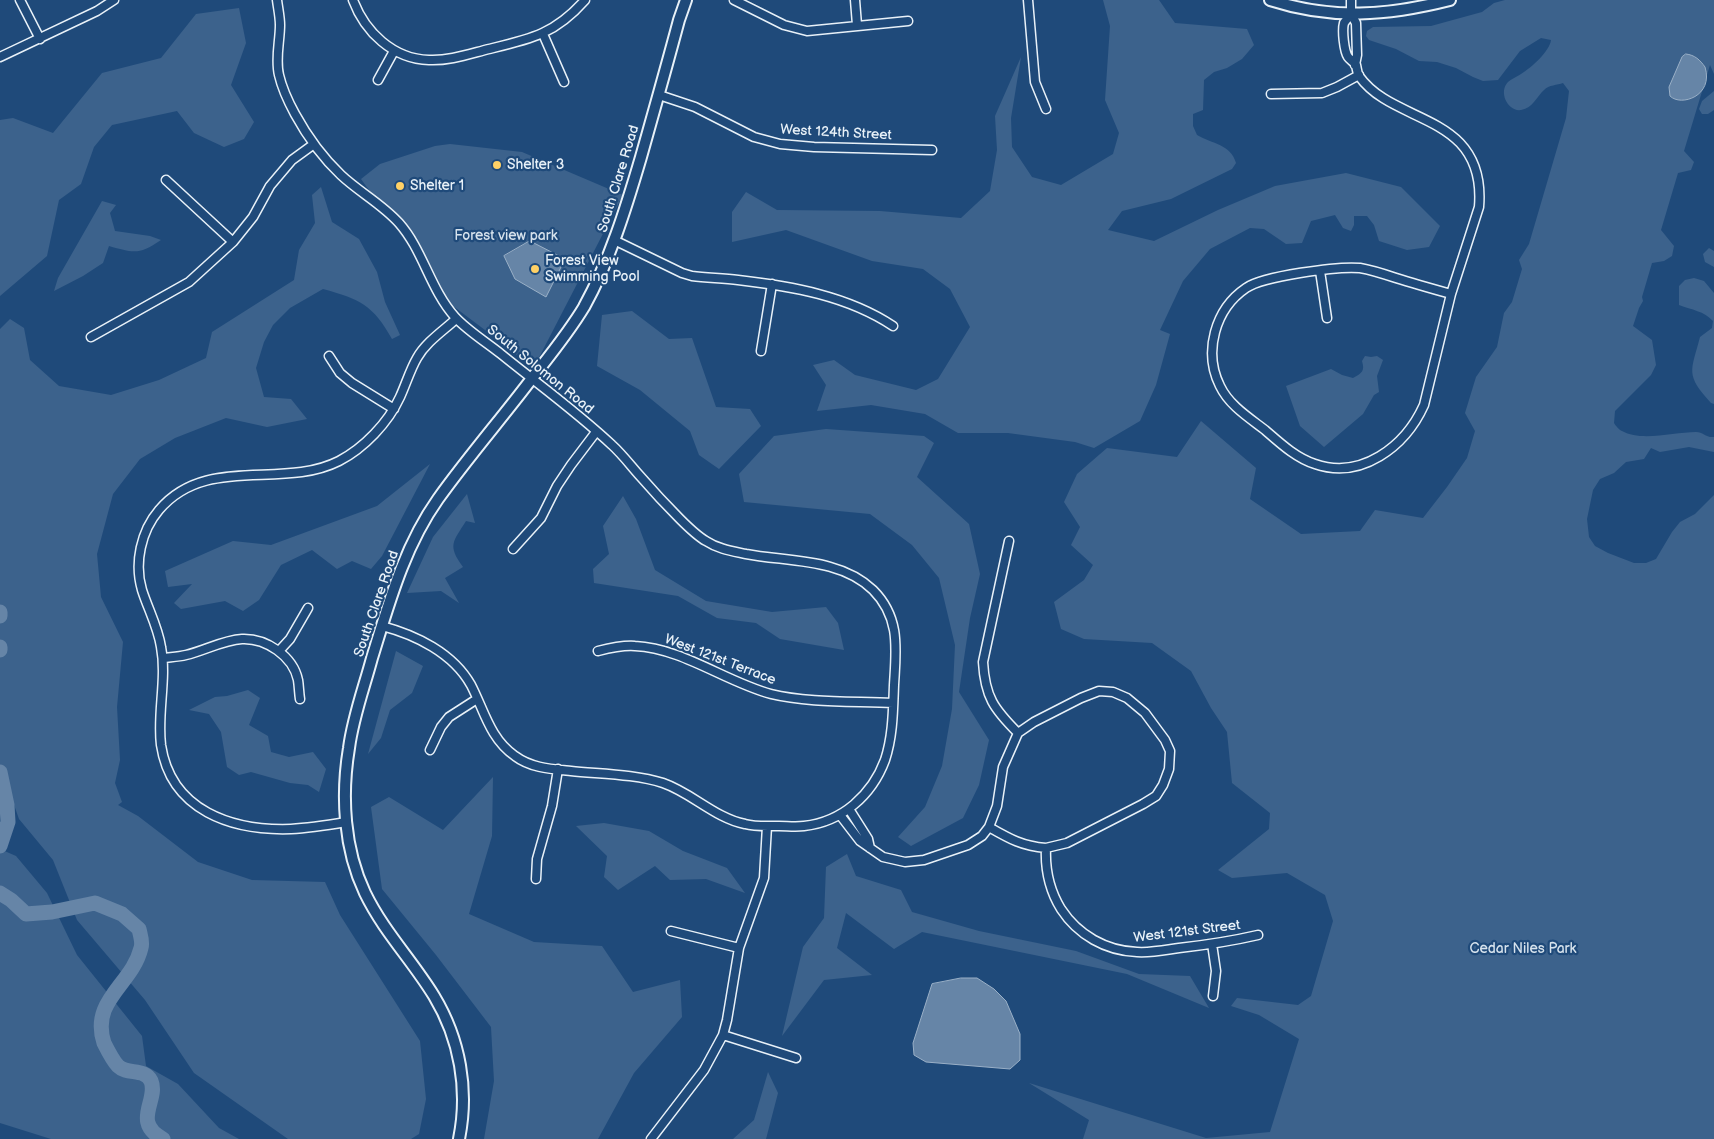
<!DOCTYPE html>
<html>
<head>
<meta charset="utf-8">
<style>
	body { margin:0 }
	canvas { display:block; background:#1f4a7a }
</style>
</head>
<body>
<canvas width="1714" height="1139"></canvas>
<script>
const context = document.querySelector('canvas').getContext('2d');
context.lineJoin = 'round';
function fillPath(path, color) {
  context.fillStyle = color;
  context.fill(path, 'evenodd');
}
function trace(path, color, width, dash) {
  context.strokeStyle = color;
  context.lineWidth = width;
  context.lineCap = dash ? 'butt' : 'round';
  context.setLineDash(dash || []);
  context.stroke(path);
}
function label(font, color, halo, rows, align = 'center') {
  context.font = font + ' "Balsamiq Sans",sans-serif';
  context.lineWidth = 4.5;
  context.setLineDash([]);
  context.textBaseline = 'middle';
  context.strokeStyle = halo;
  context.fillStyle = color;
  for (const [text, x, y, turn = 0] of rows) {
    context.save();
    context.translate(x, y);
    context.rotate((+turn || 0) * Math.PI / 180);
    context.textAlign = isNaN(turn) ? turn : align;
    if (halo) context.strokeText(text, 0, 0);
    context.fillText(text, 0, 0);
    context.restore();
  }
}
fillPath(new Path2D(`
	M1103,0H1159L1175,23L1247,29L1254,45L1242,59L1227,68L1214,72L1204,80L1203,110L1193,114V126L1197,135C1212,144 1231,144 1236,163L1232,169L1171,199L1122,211L1108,230L1154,241L1218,210L1275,186L1346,173L1401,187L1440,226L1429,247L1407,250L1379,241L1374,225L1367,216H1354V225L1351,231L1343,228L1335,215L1311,221L1302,243L1286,244L1264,229L1250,228L1210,249L1183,281L1160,330L1170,334L1156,385L1140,421L1094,448L1075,442L1008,433H958L925,414L871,405L817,411L826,385L813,365L834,360L855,375L916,390L938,379L970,327L950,289L923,269L872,261L786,230L732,242V212L746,192L777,210L880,211L961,218L990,191L997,150L995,116L1021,57L1011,118L1012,147L1032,177L1061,185L1113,154L1119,133L1105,100L1110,26Z
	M1505,0H1714V74L1710,65L1684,151L1694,162L1691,170L1678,173L1661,230L1674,246L1672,256L1664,261L1652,263L1642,297L1643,301L1639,308L1633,326L1652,340L1656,365L1651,375L1615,411L1614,423C1616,426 1619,430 1622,431C1641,442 1675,432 1696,432C1703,432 1706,438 1714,437V452L1689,447L1660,452L1651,448L1644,459L1626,462L1614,473L1600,479L1593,490L1587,519L1589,537L1595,546L1608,553L1634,563H1646L1656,559L1672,532L1680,522L1695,514L1714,495V1139H1083L1089,1120L1029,1083L1206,1138L1270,1132L1299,1039L1259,1015L1231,1006L1237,998L1298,1005L1311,996L1333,921L1325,895L1287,873L1232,878L1218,870L1269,829L1270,813L1232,783L1227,732L1211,708L1191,671L1152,643L1084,639L1061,629L1054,602L1084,580L1093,565L1071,545L1080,527L1064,502L1077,474L1107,448L1177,457L1201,421L1256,468L1250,499L1301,534L1360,531L1375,510L1423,518L1447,487L1467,458L1475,431L1465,413L1476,377L1497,347L1504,313L1512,302L1522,269L1519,260L1529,244L1566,118L1569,91L1563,83C1557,85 1549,85 1544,90C1537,96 1533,108 1521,110C1508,112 1498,92 1508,82C1511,79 1517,77 1521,74C1531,68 1550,51 1551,40L1541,38L1520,51L1498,80L1483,81L1473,77L1456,68L1437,62L1419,61L1396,49L1369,40L1366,36L1367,31L1373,27L1431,26L1482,12L1494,3Z
	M239,8L246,43L231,85L254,122L244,139L224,147L194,133L177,111L112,125L94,147L81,184L59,200L47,256L0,296V120L13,118L53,133L102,73L161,58L196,14Z
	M1714,91V110L1708,114H1702L1699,109L1702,101Z
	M450,144L522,152L623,195L532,371L513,351L449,303L361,179L380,164L435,146Z
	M321,187L332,222L359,239L377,272L385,302L400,335L392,339C373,305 360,299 323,289L290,308L273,325L264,342L256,368L264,397L291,399L307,419L267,427L226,418L175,438L140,459L113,494L97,554L101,597L123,642L117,707L120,760L115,783L122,802L118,805L138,816L198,862L252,880L325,882L340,915L420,1041L426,1099L419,1134L411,1139H288L194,1073L145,1000L77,920L53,860L19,819L0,765V329L10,319L24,328L30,360L59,386L111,395L159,380L206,358L212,332L294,280L299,250L315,223L312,195Z
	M102,201L116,205L110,213L115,231L150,236L161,240C139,255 134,253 109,246L103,263L83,276L54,291L58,278Z
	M1709,248L1714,251V267L1705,262L1703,254Z
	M1694,278L1704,281L1714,293V404L1711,403C1685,374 1691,372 1700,337L1712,328L1713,321C1704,311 1692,310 1679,305V286L1685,280Z
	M632,311L669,339L692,338L716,407L750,409L761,426L719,469L699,455L690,431L640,390L597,366L602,315Z
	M1365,356L1371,357L1377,356L1383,360L1377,376L1379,392L1374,395L1363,414L1324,447L1300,426L1286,386L1331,369L1342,375L1353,378C1362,373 1365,371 1362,361Z
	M826,429L924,436L934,443L917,477L969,524L980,574L970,618L959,692L989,740L979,785L963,818L911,846L898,837L925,807L942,766L952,709L955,645L939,578L912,545L870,514L744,502L739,474L774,436Z
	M430,464L382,556L371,569L352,561L337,569L312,550L281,565L259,600L243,611L225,601L181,609L174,603L192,584L168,587L165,571L233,541L271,545L377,506Z
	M467,494L475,523L466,521C453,542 447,545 463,567L445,578L459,603L441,591L407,593L433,537Z
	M623,496L636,519L655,570L706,601L772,612L826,607L838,623L844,650L780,639L756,623L717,618L678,596L594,583L593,569L609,554L603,526Z
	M396,651L423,666L412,693L390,710L381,738L368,754Z
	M248,690L260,698L249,725L268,736L271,752L289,757L313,752L326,769L319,792L308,785L290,783L251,772L239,775L227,767L221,732L209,714L189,710L215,697L227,696Z
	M493,777L492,836L469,914L534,942L602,946L633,992L680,980L682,1017L634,1073L598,1139H484L494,1081L491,1027L436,955L382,889L371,807L389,797L443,830Z
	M604,823L649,831L683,851L727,868L745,893L706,879L670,880L655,866L618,890L604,877L607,856L576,826Z
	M0,849L16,856L47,893L77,955L142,1036L146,1066L178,1084L219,1128L239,1139H51L0,1123Z
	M847,854L856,876L901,890L912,912L979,931L1076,951L1139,974L1190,976L1209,1008L1127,974L922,932L894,949L846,913L837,948L872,975L824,980L782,1036L803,947L824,918L826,867Z
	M768,1072L778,1093L766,1139H733L754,1120Z`), '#3c628c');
const water = new Path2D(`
	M1686,54C1695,55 1700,60 1705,67C1714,96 1681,107 1670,96L1669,87L1682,57Z
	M530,241L565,259L546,297L515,279L504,256Z
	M961,978H977L994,989L1006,1001L1020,1034V1060L1010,1069L926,1062L914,1055L913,1043L932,984Z`);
fillPath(water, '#6685a7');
trace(water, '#9ab0c7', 1);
trace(new Path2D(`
	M0,612V616
	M0,647V650
	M0,772L7,805L8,822L0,846
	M0,893L11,900L26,914L52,912L95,903L122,914L139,929C140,934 143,942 141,948C132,985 90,1000 104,1043C107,1049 113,1061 118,1066C127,1075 145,1068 151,1081C159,1100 131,1122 163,1139`), '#6685a7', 15);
const minor = new Path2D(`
	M20,0L40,39
	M277,0C278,8 280,17 280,25C280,41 275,59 279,75C282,88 289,103 295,114C307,136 322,157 341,175C359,192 382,204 399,223C423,250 430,289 455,317C468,331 486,342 501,354C538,384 577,412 612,445C622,454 631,466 640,476C653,491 666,505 680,519C688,527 697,536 706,541C718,549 732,551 746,554C788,562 840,558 873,590C901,618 896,650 894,685C893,710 893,736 885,760C872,795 842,822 804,826C796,827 787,826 779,826C768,826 756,827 745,824C715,818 692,793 663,783C635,774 600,774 571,771C551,769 531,768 515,756C490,739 484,710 471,685C453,653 416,635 382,626
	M353,0C365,32 393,59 429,60C449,61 469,54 489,49C531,39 555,34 585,0
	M734,0L784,25L807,31L908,21
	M855,0L857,25
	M1028,0L1035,82L1046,109
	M1351,0V14L1356,23L1357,55L1355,65
	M1351,14C1349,17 1346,20 1344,23C1342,30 1344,51 1348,57C1350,60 1354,62 1356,65C1357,69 1357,73 1359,76C1383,110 1432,114 1460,143C1477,161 1481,183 1479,207L1451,294L1424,405C1405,447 1361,480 1315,464C1296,458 1280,443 1265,430C1248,417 1229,405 1220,386C1203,352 1215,309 1246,288C1263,276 1338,266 1360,268C1372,270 1384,274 1396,278C1415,284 1433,289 1451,294
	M543,34L564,82
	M0,57L97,11L114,0
	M378,80L394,51
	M1271,94L1322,93L1337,87L1359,75
	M659,95L695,107L754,137L780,144L814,147L932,150
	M166,180L233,242
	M614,240L682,273L692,276C707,278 723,278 738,280C791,286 848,296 893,326
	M1320,271L1327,318
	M91,337L189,282L233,242L253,217L270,186L292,160L314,144
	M761,351L772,284
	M329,356L340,373L352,383L394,409
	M1009,541L983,662C985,697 994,709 1018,733
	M513,549L541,518L557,486L571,465L596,432
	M279,651L290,639L308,608
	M598,651C610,648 623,645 635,646C682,648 726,682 771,694C808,703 855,701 893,703
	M163,658C170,657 178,657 186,655C204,651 223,640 242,639C266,638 293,656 298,680C299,686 299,693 300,699
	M430,750L441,727L449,717L477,699
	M849,809L868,839L870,848
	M840,815L860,841L883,857L905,862L924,860L968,845L982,836L989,827C1010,839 1022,846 1046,848C1045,869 1050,891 1061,909C1078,935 1106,951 1137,952C1151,953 1165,950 1179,948C1206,945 1232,941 1258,935
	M346,822C328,825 309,828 291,829C232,831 171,811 161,745C157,713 167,679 161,647C158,627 148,609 142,590C134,563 141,531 159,510C206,454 282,490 339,461C364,448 388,423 400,397C406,384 410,370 417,358C426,342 443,331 456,319
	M989,827L997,806L1003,767L1018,733L1034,722L1081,698L1099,691L1113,692L1127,698L1145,713L1165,740L1170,751L1169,769L1163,785L1156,796L1143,804L1067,843L1046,848
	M536,879L537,859L552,806L558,769
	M671,931L739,948
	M1212,944L1216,971L1213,996
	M723,1035L796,1058
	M651,1139L704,1070L723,1035L727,1020L739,948L764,878L767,826`);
const tertiary = new Path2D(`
	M1270,0C1332,20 1387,16 1450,0
	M459,1139C469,1090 460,1039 434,996C412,960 384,932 365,893C344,849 341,796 349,748C353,717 364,688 372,658C389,603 404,547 438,499C468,457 502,418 533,377C551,354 569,332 584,307C610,260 626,208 641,157C654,111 667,65 679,20L686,0`);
trace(minor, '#e8f1f8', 11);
trace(tertiary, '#e8f1f8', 14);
trace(minor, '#1f4a7a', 8);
trace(tertiary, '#1f4a7a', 10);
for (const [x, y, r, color] of [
	[497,165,5,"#ffd166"],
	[400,186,5,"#ffd166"],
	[535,269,5,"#ffd166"]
]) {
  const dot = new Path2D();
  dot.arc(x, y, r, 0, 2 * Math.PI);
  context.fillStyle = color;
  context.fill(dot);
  trace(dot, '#1f4a7a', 2);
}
label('14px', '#e8f1f8', '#1f4a7a', [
	["West 124th Street",836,133,3],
	["South Clare Road",619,179,-73],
	["South Solomon Road",540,370,39],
	["South Clare Road",377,604,-71],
	["West 121st Terrace",720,660,21],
	["West 121st Street",1187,932,-7]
]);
label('14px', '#e8f1f8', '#1f4a7a', [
	["Shelter 3",507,165],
	["Shelter 1",410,186],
	["Forest View",545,261],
	["Swimming Pool",545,277]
], 'left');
label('14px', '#d7e3ed', '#1f4a7a', [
	["Forest view park",506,236],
	["Cedar Niles Park",1523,949]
]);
</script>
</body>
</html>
